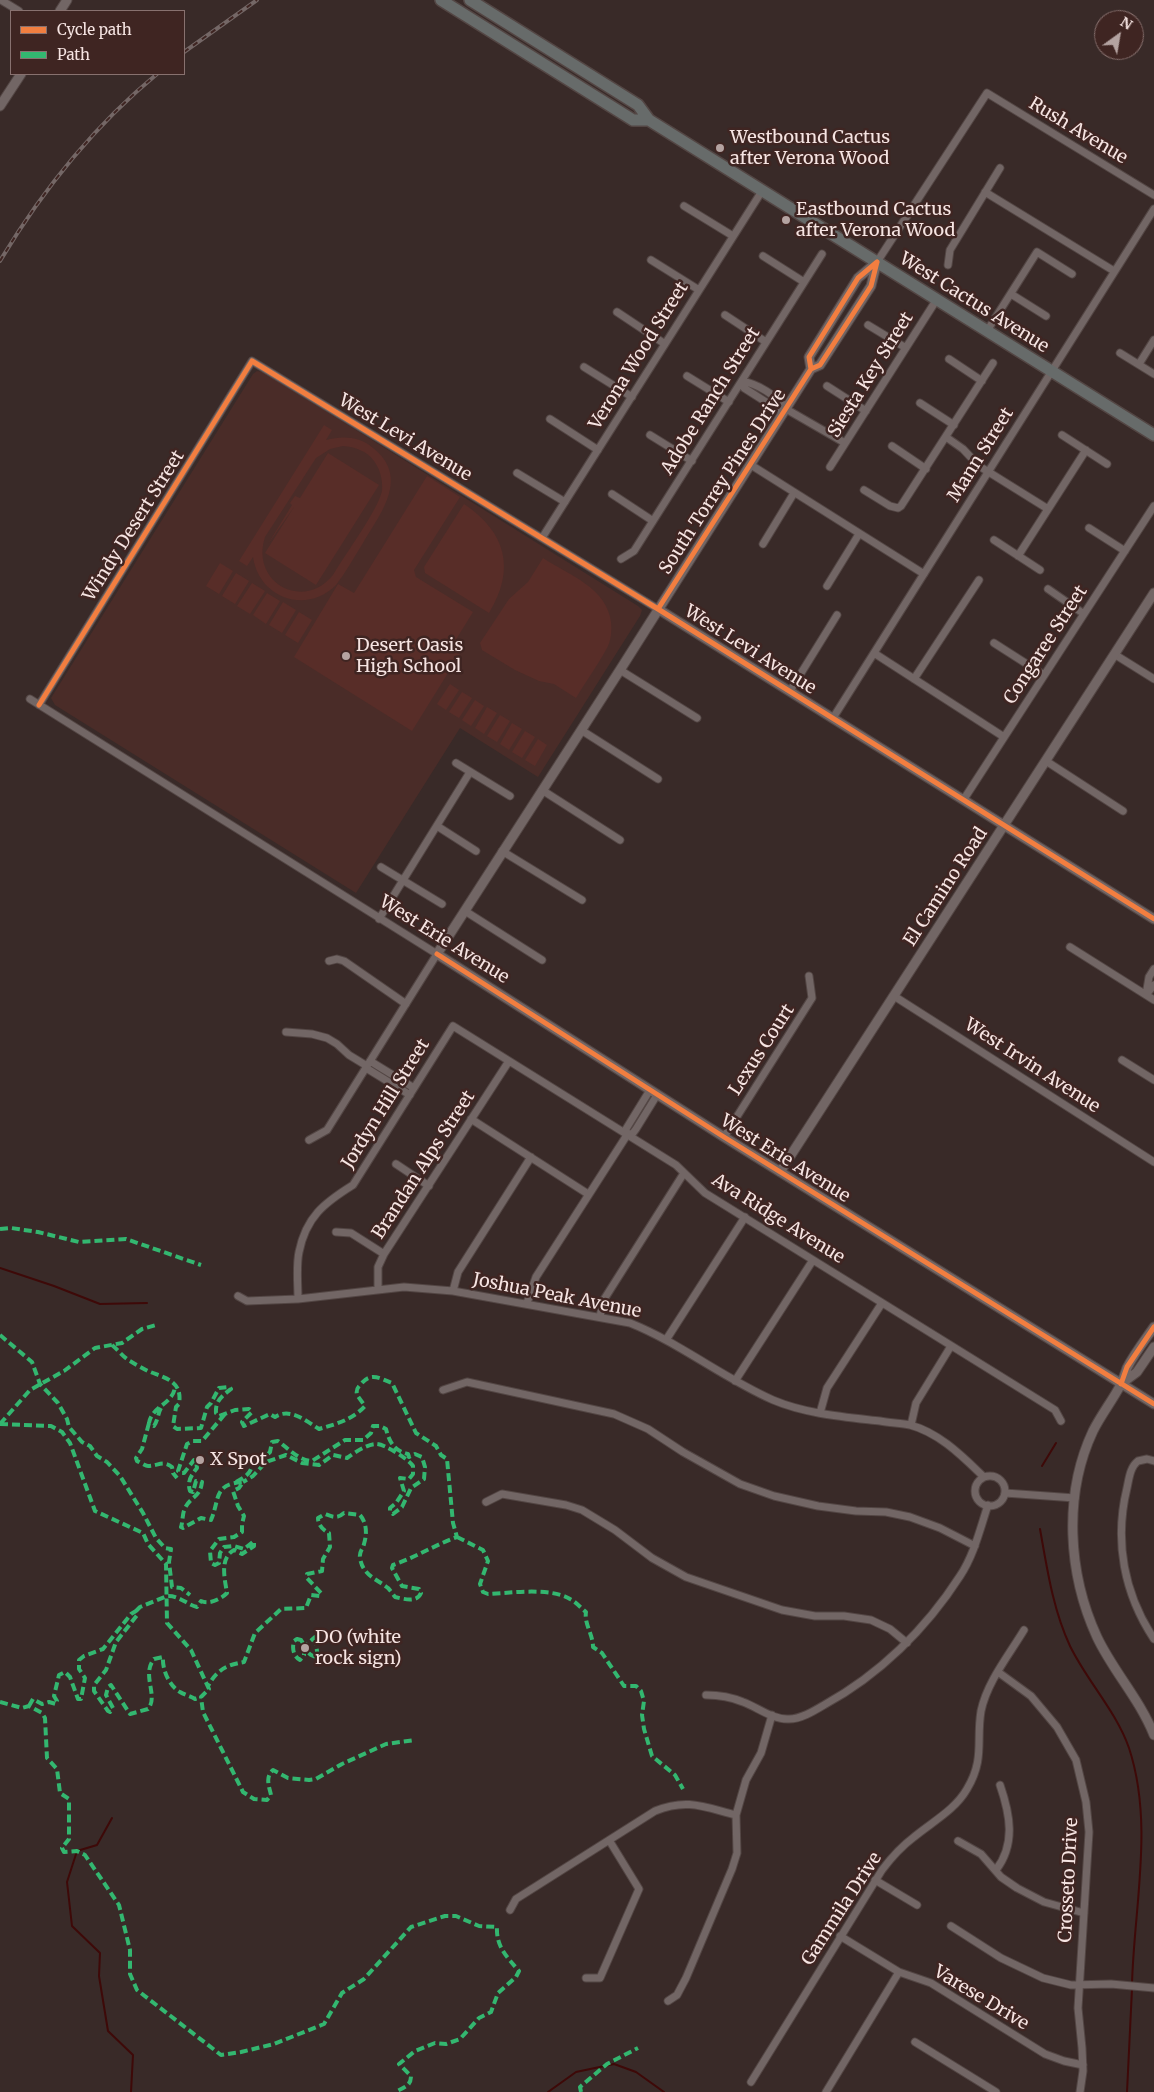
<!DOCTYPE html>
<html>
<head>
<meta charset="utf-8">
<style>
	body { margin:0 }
	#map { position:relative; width:1154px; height:2092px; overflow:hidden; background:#392a28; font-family:Merriweather,serif }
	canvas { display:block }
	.legend { position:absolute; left:10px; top:10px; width:175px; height:65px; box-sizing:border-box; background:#3f2522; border:1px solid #88716f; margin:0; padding:6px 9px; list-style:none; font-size:15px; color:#f6e4e2 }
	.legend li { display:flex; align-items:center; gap:10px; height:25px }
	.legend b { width:25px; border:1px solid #88716f }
	.north { position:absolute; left:1094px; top:10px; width:50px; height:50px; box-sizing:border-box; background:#3f2522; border:1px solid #88716f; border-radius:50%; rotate:32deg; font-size:14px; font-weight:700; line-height:20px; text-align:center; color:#f6e4e2 }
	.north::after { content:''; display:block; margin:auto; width:18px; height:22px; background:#b4a3a1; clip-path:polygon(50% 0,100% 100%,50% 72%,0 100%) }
</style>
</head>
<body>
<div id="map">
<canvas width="1154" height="2092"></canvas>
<ul class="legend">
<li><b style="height:6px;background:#f27e40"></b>Cycle path</li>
<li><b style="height:6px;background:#33b770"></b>Path</li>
</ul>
<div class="north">N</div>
</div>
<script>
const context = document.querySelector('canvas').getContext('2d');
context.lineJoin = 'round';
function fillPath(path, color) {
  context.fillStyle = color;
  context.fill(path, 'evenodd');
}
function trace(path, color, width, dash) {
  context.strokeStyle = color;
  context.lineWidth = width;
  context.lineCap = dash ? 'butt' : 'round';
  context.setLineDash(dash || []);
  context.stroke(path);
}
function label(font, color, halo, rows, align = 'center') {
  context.font = font + ' Merriweather,serif';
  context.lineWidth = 5;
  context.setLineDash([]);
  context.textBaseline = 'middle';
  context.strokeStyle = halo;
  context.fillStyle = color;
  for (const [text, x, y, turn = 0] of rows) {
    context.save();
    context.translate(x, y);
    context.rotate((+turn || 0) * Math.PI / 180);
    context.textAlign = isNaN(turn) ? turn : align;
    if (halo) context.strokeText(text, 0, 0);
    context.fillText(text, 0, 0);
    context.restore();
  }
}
fillPath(new Path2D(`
	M257,371L263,372L638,606L642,610L640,616L538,777L460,728L356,893L55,705L51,698L253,374Z`), '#4a2c28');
fillPath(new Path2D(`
	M324,425L332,430L326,440C342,436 359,436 373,448C410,477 381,513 363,543C354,557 346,572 336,585C306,615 259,598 253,557L247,566L239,561ZM343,446C355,447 367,451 374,461C380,469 383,480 382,491C378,510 344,556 333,575C303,612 250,582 265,537L316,458L330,449Z
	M328,453L379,485L316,585L265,553L294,507L268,544L292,505L290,503L295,496L300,498Z
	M427,476L460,497L414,570L416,577L473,612L452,646L461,652L412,731L294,657L338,584L354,593Z
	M464,504C506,532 516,569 489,613L425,573L424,567Z
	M543,558C569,575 607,588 611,622C612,631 611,641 607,648C598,665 586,681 576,698L554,684L539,681L515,670L482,650L480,643L509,599L528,582Z
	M220,563L233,571L219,594L206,586Z
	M236,573L249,581L235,604L222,596Z
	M252,583L265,591L250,614L237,606Z
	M267,593L280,601L266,624L253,615Z
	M283,602L296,610L282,633L269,625Z
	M299,612L312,620L298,643L285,635Z
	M450,684L459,690L446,710L437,704Z
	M462,692L472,698L459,718L449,712Z
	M475,700L484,706L471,726L462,720Z
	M487,707L497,713L484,734L475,728Z
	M500,715L510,721L497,742L487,736Z
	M512,723L522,729L509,750L500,744Z
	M525,731L535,737L522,758L512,752Z
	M538,739L547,745L535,766L525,760Z`), '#582d28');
trace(new Path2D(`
	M0,1268L54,1286L100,1304L147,1303
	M1042,1466L1056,1443
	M1040,1529C1047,1568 1053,1610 1070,1646C1087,1681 1116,1711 1129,1748C1154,1824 1134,1906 1132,1984
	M112,1818L97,1845L77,1851L67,1882L72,1926L100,1953L99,1976L108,2031L133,2055L131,2092
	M548,2092L576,2072L614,2064L636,2072L664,2092
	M1127,2092L1132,1989`), '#3e0908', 2);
const minor = new Path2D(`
	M1,0L19,11
	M985,192L1114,271
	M684,206L733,236
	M763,256L804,282
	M651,260L699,290
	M877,262L987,93L1154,195
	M948,265L950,250L1000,168
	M1011,294L1046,316
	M617,312L665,344
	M725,315L766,342
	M868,325L906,348
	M987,331L1037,252L1072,274
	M1120,353L1154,374
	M949,359L982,381
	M1139,364L1154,340
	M584,367L632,397
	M687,376L729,402
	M827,386L866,411
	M920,403L954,425
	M786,409H777L744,388L742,382C754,381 780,398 786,409L845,443
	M550,419L598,450
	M650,435L692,461
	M1062,435L1107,464
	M946,437L963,449L979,466L1048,509
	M892,446L926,469
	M751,465L924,574
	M830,467L937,299
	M517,473L565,502
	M864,490L890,506L898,508L901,506L993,363
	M612,494L653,521
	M1089,528L1125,551
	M542,538L762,191
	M994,540L1040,570
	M763,544L794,493
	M1018,556L1086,450
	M621,559L634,551L822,254
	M827,586L859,534
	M1048,589L1084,614
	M994,643L1044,675
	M874,653L1004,737
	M1114,654L1154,679
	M620,670L697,718
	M914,679L979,580
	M790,691L837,615
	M30,699L437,954L327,1130L309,1140
	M39,705L252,361L658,609
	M833,718L1154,209
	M581,730L658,779
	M1046,761L1123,811
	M456,763L510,796
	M542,790L620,840
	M964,799L1154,506
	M437,826L476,851
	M502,851L582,900
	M381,867L442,904
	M465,911L542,960
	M379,919L470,772
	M1070,947L1154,1000
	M329,961L337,959L344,961L406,1004
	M1146,995L1149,977L1154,969
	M1146,995L1154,985
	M894,996L1154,1162
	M286,1032L312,1034L327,1038L337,1044L349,1055L367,1066
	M1122,1060L1154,1080
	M370,1061L414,1088
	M366,1068L410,1095
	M471,1119L588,1194
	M627,1135L626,1129L650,1090
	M724,1137L812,998L809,976
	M396,1164L429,1186
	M336,1232L351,1233L384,1254
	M378,1289V1267L384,1254L509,1061
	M453,1291L458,1272L531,1157
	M238,1296L247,1301L298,1299L404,1287L453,1291L630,1323C680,1343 723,1378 773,1400C806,1414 845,1417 880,1421C890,1423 901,1423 910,1425C940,1433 963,1457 984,1477
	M298,1299C298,1284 296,1266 299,1252C306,1217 324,1203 353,1185L453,1026L676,1165L705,1193L1055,1410L1061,1421
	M527,1303L536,1277L627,1135L633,1133L636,1129L657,1095
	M600,1317L603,1301L684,1173
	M666,1340L745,1217
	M735,1381L813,1260
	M443,1390L467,1382L614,1414L648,1429L683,1452L740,1484L774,1496L818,1506L856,1511L886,1512L910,1517L940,1528L975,1546
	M820,1413L827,1388L882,1303
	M911,1425L916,1403L951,1346
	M1154,1461L1147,1459L1138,1461C1130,1467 1129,1479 1127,1488C1114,1541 1124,1594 1154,1639
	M975 1491a15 15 0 1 1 30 0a15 15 0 1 1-30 0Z
	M1005,1493L1075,1498
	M486,1502L502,1494L566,1505L582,1510L615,1530L652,1558L686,1577L782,1610L815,1616H844L871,1620L890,1629L907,1643
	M998,1672L1031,1696L1057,1727L1076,1760L1086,1802L1089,1832L1078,2008L1082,2048L1083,2071L1080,2092
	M706,1695C719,1695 731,1697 743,1702C757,1707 773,1720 789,1719C801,1719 814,1711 824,1705C879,1675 926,1629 960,1576C974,1555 980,1529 988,1505
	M958,1841L981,1854L1001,1877L1017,1888L1044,1902L1084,1913
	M996,1870C1016,1844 1010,1814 1000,1785
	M875,1880L917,1905
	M510,1910L516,1899L655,1811C687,1798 704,1807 736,1815
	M951,1926L1001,1958L1043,1978L1071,1985L1111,1984L1154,1988
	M840,1936L899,1972L931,1983L1045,2054L1064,2061L1083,2065
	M586,1978H600L639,1889L609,1840
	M668,2001L677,1995L686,1978L732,1869L737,1853L736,1815L746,1780L761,1753L772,1715
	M915,2042L996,2092
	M751,2082L882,1870C891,1858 902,1846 914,1837C932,1822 955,1810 967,1789C985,1759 976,1741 981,1711C987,1682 1009,1655 1024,1630
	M826,2092L899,1972`);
const tertiary = new Path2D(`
	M60,11L67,0
	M0,106L21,74
	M877,262L871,286L820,365L811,369L620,670L437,954L724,1137L1154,1404
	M811,369L809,357L858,278L877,262
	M658,609L1154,919
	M780,1172L1154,593
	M1154,1327C1145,1340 1134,1354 1127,1368C1125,1374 1123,1380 1120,1386C1112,1401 1101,1415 1093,1431C1063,1495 1068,1574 1097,1637C1113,1671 1139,1698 1154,1735
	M1121,1384L1137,1372L1154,1347`);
const primary = new Path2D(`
	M441,0L633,120H649
	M470,0L638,105L649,120L1154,435`);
trace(minor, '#534644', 9);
trace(tertiary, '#534644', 11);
trace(primary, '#534644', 14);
trace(minor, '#726665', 7);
trace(tertiary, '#726665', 9);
trace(primary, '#676b6a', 11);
const rail = new Path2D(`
	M184,52L257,0
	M0,261C42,191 94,126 157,74`);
trace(rail, '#746766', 4);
trace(rail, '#3f2522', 2, [5.5]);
trace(new Path2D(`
	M0,1229L11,1228L38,1232L79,1242L126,1239L201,1265
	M0,1335L32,1362L40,1384L58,1403L67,1419L69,1427L82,1442L90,1446L97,1456L107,1462L120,1476L143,1513L156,1538L165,1548L171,1549L169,1562L172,1587L181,1588L190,1595
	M112,1345C118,1350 123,1357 130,1361C135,1364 142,1368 148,1371C164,1378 183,1380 179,1404L176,1407L173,1426L177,1429L201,1428L207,1407L211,1403L219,1388L229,1387L231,1389C222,1396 215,1401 216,1413L219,1416L235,1410L249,1409L252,1412L242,1422L244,1426L270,1414L275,1417C290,1407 306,1421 319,1429C336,1424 352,1420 365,1406L357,1395C356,1390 357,1388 361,1384C371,1372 379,1378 392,1383L416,1433L436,1446L441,1455L447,1459L453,1523L457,1537C435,1545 416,1557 393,1565L392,1568L402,1586L419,1589L421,1593C417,1603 404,1599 395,1597C393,1594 390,1590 388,1588C377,1579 363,1576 360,1558C359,1551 363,1549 364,1544C367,1534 367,1523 360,1515L344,1513C337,1519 333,1517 325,1514L318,1518C318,1525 323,1530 329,1533L330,1547L323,1559L322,1571L307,1574V1578L321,1593L320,1596L311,1595L306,1608L281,1609L255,1633L244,1662C226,1665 217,1670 208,1686
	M161,1408C158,1413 158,1420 154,1426L149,1423C152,1406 173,1404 175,1387
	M149,1423L142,1449L136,1458L137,1461C140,1462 145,1466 148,1466C158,1466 163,1460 172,1467L173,1473L177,1478
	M0,1424L51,1426L62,1432L70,1443L95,1511L143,1533L148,1544L166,1564L167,1623L191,1650L209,1689L201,1697L203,1712L243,1792L254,1799L267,1800L271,1795C269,1786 265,1777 273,1770L288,1778L309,1780L316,1779L342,1764L386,1744L415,1740
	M0,1424L30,1390L64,1371L95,1348L122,1343L142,1329L156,1325
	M236,1482C247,1476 253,1472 252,1460L259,1456L265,1457L270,1452L272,1442L278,1441C289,1449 298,1460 312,1461L345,1440H363L371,1433L373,1426H380L386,1429C389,1441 394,1451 408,1454L409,1457L415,1454L422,1457L425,1467L424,1479L411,1488L402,1507L393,1514L390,1511V1508L396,1503L404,1491L400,1478L409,1479L413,1474V1466C408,1459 385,1444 376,1444C367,1444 354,1453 347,1458L333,1455L319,1465L302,1463L286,1455L266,1462L253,1476L243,1482
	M457,1537L483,1550L488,1561L480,1584L483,1592L488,1594C510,1593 550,1587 570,1599C576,1602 581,1608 586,1612C584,1624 593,1634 593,1647L602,1653L624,1686H636L641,1691L644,1701L642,1715L644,1729L652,1756L675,1775L683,1789
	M136,1611L140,1607L167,1596C178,1595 186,1604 197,1607L201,1601C209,1605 221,1599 227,1593C225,1580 219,1558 234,1550L242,1554L254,1546V1541L244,1549L234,1546L224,1547L220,1553L219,1563L215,1565L211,1563L210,1551L219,1539L234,1537L242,1532V1524L244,1516L238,1506L233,1491L239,1488L243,1482C213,1484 220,1499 211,1520L201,1518L183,1528L181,1527C183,1521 182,1514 185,1508C191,1496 200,1498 202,1482L196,1481L193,1492L190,1491C187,1481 191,1476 197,1468L196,1461L194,1460L184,1473H181L178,1471L187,1444L193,1441H202L225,1414
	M315,1637L318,1658L311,1655L305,1650L307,1644Z
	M297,1639L301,1640L304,1645V1655L300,1660C293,1656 292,1648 294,1641Z
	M0,1702L22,1708L29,1706L42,1713L45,1718L47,1758L57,1769L60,1793L69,1799V1839L62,1848L64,1852L77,1851L85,1855L119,1905L130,1950V1974L137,1990L221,2055L241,2052L274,2044L324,2024L342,1993L364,1979L411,1927L445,1916H456L479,1926L497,1927C496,1947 507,1957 519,1971L516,1977L498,1993L491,2012L479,2018L460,2039L446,2044L435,2043L415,2051L399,2064L411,2076C411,2087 403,2087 396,2092
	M29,1706L33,1699L42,1704L49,1702L56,1704L57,1701L54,1696L59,1675L65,1672L70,1677L78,1699H81L85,1678L79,1669V1660L84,1656L103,1649L131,1614L136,1611L138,1614L116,1642L106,1670L94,1685V1691L108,1711L110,1712L113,1708L106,1695L108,1687L111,1685L130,1714L148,1709C159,1696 141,1675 154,1659L163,1657C162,1669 169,1686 180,1692C185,1695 190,1696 195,1699L201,1697
	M581,2092L580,2087L607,2064L638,2048`), '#33b770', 4, [8, 4]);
trace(new Path2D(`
	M811,369L809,357L858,278L877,262
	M658,609L811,369L820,365L871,286L877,262
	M39,705L252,361L658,609L1154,919
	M437,954L724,1137L1154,1404
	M1121,1384L1127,1367L1154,1327`), '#f27e40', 5);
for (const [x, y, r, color] of [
	[720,148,5,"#b4a3a1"],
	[786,220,5,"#b4a3a1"],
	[346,656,5,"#b4a3a1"],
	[200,1460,5,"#b4a3a1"],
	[305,1648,5,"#b4a3a1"]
]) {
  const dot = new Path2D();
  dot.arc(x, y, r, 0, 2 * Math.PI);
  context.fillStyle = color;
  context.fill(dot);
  trace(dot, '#3f2522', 2);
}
label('18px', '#f6e4e2', '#3f2522', [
	["Rush Avenue",1078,131,31],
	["West Cactus Avenue",974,303,32],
	["Verona Wood Street",639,356,-58],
	["Siesta Key Street",871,375,-58],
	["Adobe Ranch Street",711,401,-58],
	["West Levi Avenue",405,438,31],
	["Mann Street",981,455,-58],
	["South Torrey Pines Drive",723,482,-57],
	["Windy Desert Street",134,526,-58],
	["Congaree Street",1046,645,-57],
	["West Levi Avenue",750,650,32],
	["El Camino Road",946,887,-57],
	["West Erie Avenue",444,940,32],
	["Lexus Court",762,1050,-57],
	["West Irvin Avenue",1032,1066,33],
	["Jordyn Hill Street",386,1104,-58],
	["West Erie Avenue",785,1159,32],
	["Brandan Alps Street",424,1165,-57],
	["Ava Ridge Avenue",778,1219,32],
	["Joshua Peak Avenue",557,1296,11],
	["Crosseto Drive",1069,1880,-87],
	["Gammila Drive",842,1909,-57],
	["Varese Drive",981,1998,31]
]);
label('18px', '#f6e4e2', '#3f2522', [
	["Westbound Cactus",730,138],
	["after Verona Wood",730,159],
	["Eastbound Cactus",796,210],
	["after Verona Wood",796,231],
	["Desert Oasis",356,646],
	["High School",356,667],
	["X Spot",210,1460],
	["DO (white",315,1638],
	["rock sign)",315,1659]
], 'left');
</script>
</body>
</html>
